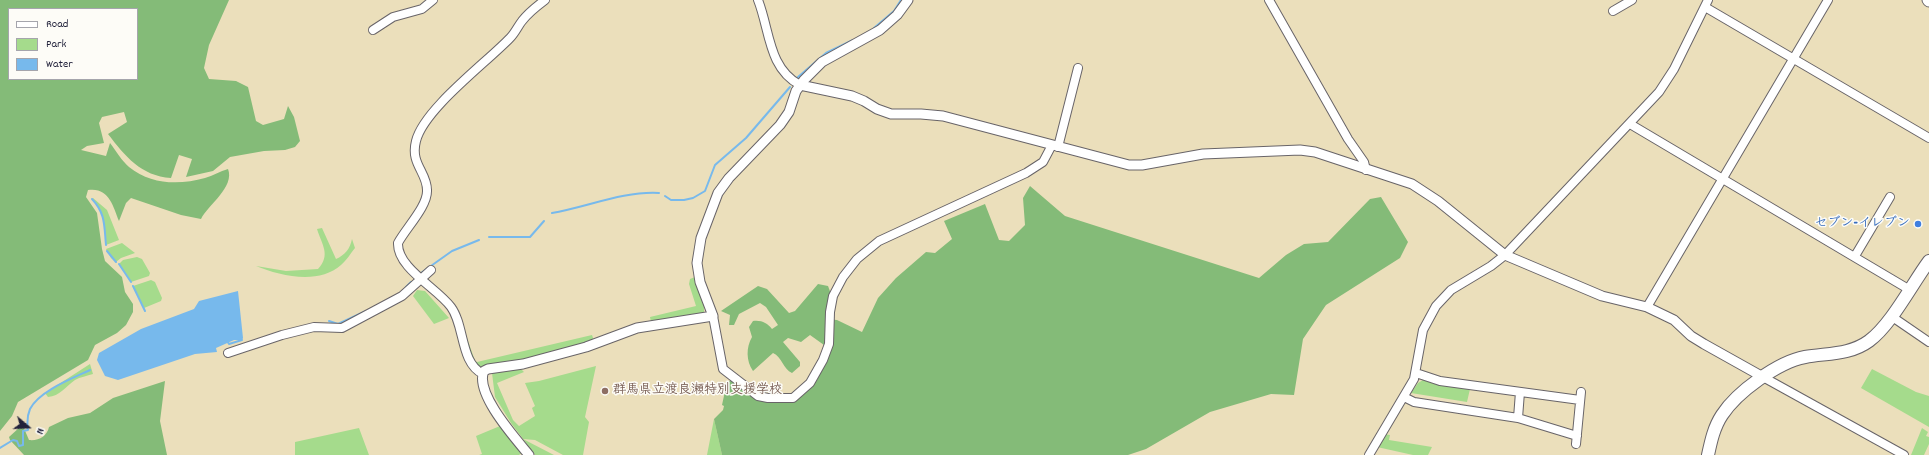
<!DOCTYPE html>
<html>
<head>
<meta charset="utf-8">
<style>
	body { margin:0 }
	#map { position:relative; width:1929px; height:455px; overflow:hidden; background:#ebdfbb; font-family:Dekko,sans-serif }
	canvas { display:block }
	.legend { position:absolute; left:8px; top:8px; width:130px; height:72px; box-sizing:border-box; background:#fdfcf7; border:1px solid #a5a5ac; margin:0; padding:5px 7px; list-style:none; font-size:12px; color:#22223b }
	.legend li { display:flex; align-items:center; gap:8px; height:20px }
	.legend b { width:20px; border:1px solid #a5a5ac }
	.north { position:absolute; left:8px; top:407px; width:40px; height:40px; -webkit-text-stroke:3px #fdfcf7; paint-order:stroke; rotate:109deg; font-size:11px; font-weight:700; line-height:16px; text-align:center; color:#22223b }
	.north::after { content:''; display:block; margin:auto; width:14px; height:18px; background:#22223b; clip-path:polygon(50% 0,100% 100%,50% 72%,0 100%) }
</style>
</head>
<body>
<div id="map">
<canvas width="1929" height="455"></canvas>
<ul class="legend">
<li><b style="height:5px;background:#fff"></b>Road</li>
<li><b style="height:11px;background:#a5db8c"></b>Park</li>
<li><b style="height:11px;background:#77b9ec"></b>Water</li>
</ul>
<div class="north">N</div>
</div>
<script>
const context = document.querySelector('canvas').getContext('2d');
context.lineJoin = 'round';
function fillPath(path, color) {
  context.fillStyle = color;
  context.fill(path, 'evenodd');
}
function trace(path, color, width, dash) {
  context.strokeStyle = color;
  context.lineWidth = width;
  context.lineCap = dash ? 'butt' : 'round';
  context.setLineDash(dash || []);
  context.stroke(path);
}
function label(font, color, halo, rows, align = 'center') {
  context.font = font + ' Dekko,"Klee One",sans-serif';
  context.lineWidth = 3;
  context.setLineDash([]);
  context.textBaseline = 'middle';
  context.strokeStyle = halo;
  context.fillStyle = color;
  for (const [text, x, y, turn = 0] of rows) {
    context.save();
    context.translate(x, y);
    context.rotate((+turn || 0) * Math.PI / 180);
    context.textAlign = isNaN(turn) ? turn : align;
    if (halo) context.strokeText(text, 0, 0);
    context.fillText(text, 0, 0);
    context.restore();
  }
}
fillPath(new Path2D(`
	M93,198L107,210L119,240L106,245C104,226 106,214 92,199Z
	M322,228L336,259C345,255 350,249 352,239L355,248C350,254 347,260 341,265C319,285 280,276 256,266L286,271L318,269C331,255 322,245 317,229Z
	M122,243L135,253L121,258L116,262L111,258L106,249Z
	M137,257L142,259L150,273L149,276L131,282L119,264L123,260Z
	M695,277L704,304V313L651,322L650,317L696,306L689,284L690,279Z
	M151,280L155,282L162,298L161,301L144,308L133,286Z
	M417,290L425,291L449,318L434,324L413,296Z
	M459,315L475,361L477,362L592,335L594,341L523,361L478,367L474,364Z
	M90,364L93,374C87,376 80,377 75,380C65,387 60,396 48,397L45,393Z
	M596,366L585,417L589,422L583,455H563L535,440L523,439L554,455H535L511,423L495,397L492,373L521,369L524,372L497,383L513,420L519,426L535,416L532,408L535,406L525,383L539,381Z
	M1872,369L1916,392L1929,396V427L1861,388Z
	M1423,380L1438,385L1470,389L1467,402L1411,393L1418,383Z
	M714,419L722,455H707Z
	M500,426L523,452L519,455H479L482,454L476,436Z
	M359,428L369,455H295V442Z
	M1922,428L1928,432L1926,436L1929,437V444L1924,455H1911Z
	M1384,434L1390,435L1389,440L1432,447L1428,455H1413L1377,447Z`), '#a5db8c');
fillPath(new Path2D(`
	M0,0H229L209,45L204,68L209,79L236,81L248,87L256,121L263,125L284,119L288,106L294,117L300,141L295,147L285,150L264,151L230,157L213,171L186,177L192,159L179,155L171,178C141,176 125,156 108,134L127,122L124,112L102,117L99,123L104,143L87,146L81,150L106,156L110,143C116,151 122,161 129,167C151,185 180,185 205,178C213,176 220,171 228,169C235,187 208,205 201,219L181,215L131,198L126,203L119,221C113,206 109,187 88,190L86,197L97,213L102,249L105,261L122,277L125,292L133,304V312L126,325L117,333L95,345L88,360L18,402L12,416L0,431ZM9,9H137V79H9Z
	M1030,186L1065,216L1259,278L1286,255L1304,244L1328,242L1370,199L1381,197L1408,242L1400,258L1326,305L1303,339L1294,395L1271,394L1210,412L1146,449L1128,455H722L714,419L723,410L724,406L722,405L727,382L733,380C756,401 761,404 793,402L817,380L831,346L824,345L810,335L801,342L788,338L783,342L800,362V366L792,373C783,369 782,357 773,353L753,371C746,361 746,347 752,337L749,327L753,321C762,320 767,323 772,329L778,325L766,307L760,303L739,314L734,325H729L730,315L721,311L758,286L767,289L789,313L795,311L818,284L828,286L831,294L826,319L837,320L862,332L878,298L896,278L926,252L935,253L952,239L944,221L985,204L999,240L1009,241L1025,225L1023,198Z
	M165,381L160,421L167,455H24L10,440L9,437L20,427L23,426L29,440C39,441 47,436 49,427L68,418L90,413L113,398Z`), '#84bb78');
fillPath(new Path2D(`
	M238,291L243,338L242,340H234L216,348L217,352L195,354L118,380L105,376L97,360L99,353L141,329L194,309L199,301Z`), '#77b9ec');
trace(new Path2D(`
	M874,28L894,11L901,0
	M798,77L826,53L853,40
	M665,196L671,200H684L693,198L705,191L715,165L746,138L790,87
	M92,199C106,214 104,226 106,245
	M552,213C587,207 623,191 659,193
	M489,237H530L544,221
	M107,251L116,262
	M119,264L131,282
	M421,273L452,251L479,240
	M133,286L145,311
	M406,287L411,282
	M329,321L338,324L366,311
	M227,341L229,344L242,340
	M0,448L13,440L17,441L19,446L23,445V431L28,430C27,423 27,416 30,409C39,391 73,378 90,370`), '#77b9ec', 2);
const minor = new Path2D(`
	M758,0C770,30 768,68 800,85
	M1269,0L1348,139L1364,162L1366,170
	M1705,7L1929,138
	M1613,11L1632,0
	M373,30L393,17L422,9L433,0
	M1630,124L1910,290
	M1058,147L1078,68
	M1855,256L1890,197
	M1647,307L1828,0
	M713,316L723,369L758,396L768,398H793L810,383L823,360L829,344L830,312L833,296L843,277L857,259L879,241L1026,173L1043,162L1052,145
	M1891,316L1929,342
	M228,353L282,335L314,327L342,328L402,296L431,270
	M1416,373L1440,381L1580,400
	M483,374C460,363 465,326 451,307C437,288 397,268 398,243C406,228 428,206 427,190C427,172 410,164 416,141C424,109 486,63 510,38C515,33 518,26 522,21C528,13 537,6 545,0
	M1763,377L1904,455
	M1404,397L1414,402L1518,418L1577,436
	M1518,418L1520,392
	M1576,444L1581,392
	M1369,455L1414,379L1423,330L1436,306L1451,290L1491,266L1505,255L1659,92L1674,69L1708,0`);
const tertiary = new Path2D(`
	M800,85L852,96L864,101L877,109L891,114H921L943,116L1129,165H1142L1203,154L1300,150L1315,152L1412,184L1438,201L1505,255L1602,296L1647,307L1674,320L1691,336L1704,344L1763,377
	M529,455C516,439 474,393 484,371L488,369L523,364L586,347L637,328L713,316L700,282L697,263L701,238L718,193L729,178L780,125L789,112L796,91L804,80L822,62L880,30L897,15L908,0`);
const secondary = new Path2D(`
	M1928,0L1929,1`);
const primary = new Path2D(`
	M1708,455C1711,441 1714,427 1722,415C1737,392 1778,362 1805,357C1827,353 1850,355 1869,341C1891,325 1912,284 1929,261`);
trace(minor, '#686468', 10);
trace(tertiary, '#686468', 11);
trace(secondary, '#686468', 13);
trace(primary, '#686468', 14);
trace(minor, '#fff', 8);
trace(tertiary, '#fff', 9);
trace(secondary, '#fff', 11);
trace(primary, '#fff', 12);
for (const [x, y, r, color] of [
	[1918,224,4,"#3f7fe0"],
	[605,391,4,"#8d6e63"]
]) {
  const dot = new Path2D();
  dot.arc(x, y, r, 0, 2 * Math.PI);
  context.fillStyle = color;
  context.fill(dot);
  trace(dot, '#fdfcf7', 1.5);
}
label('bold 13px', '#366cbe', '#fdfcf7', [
	["セブン-イレブン",1910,224]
], 'right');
label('bold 13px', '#785e54', '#fdfcf7', [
	["群馬県立渡良瀬特別支援学校",613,391]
], 'left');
</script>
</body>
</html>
